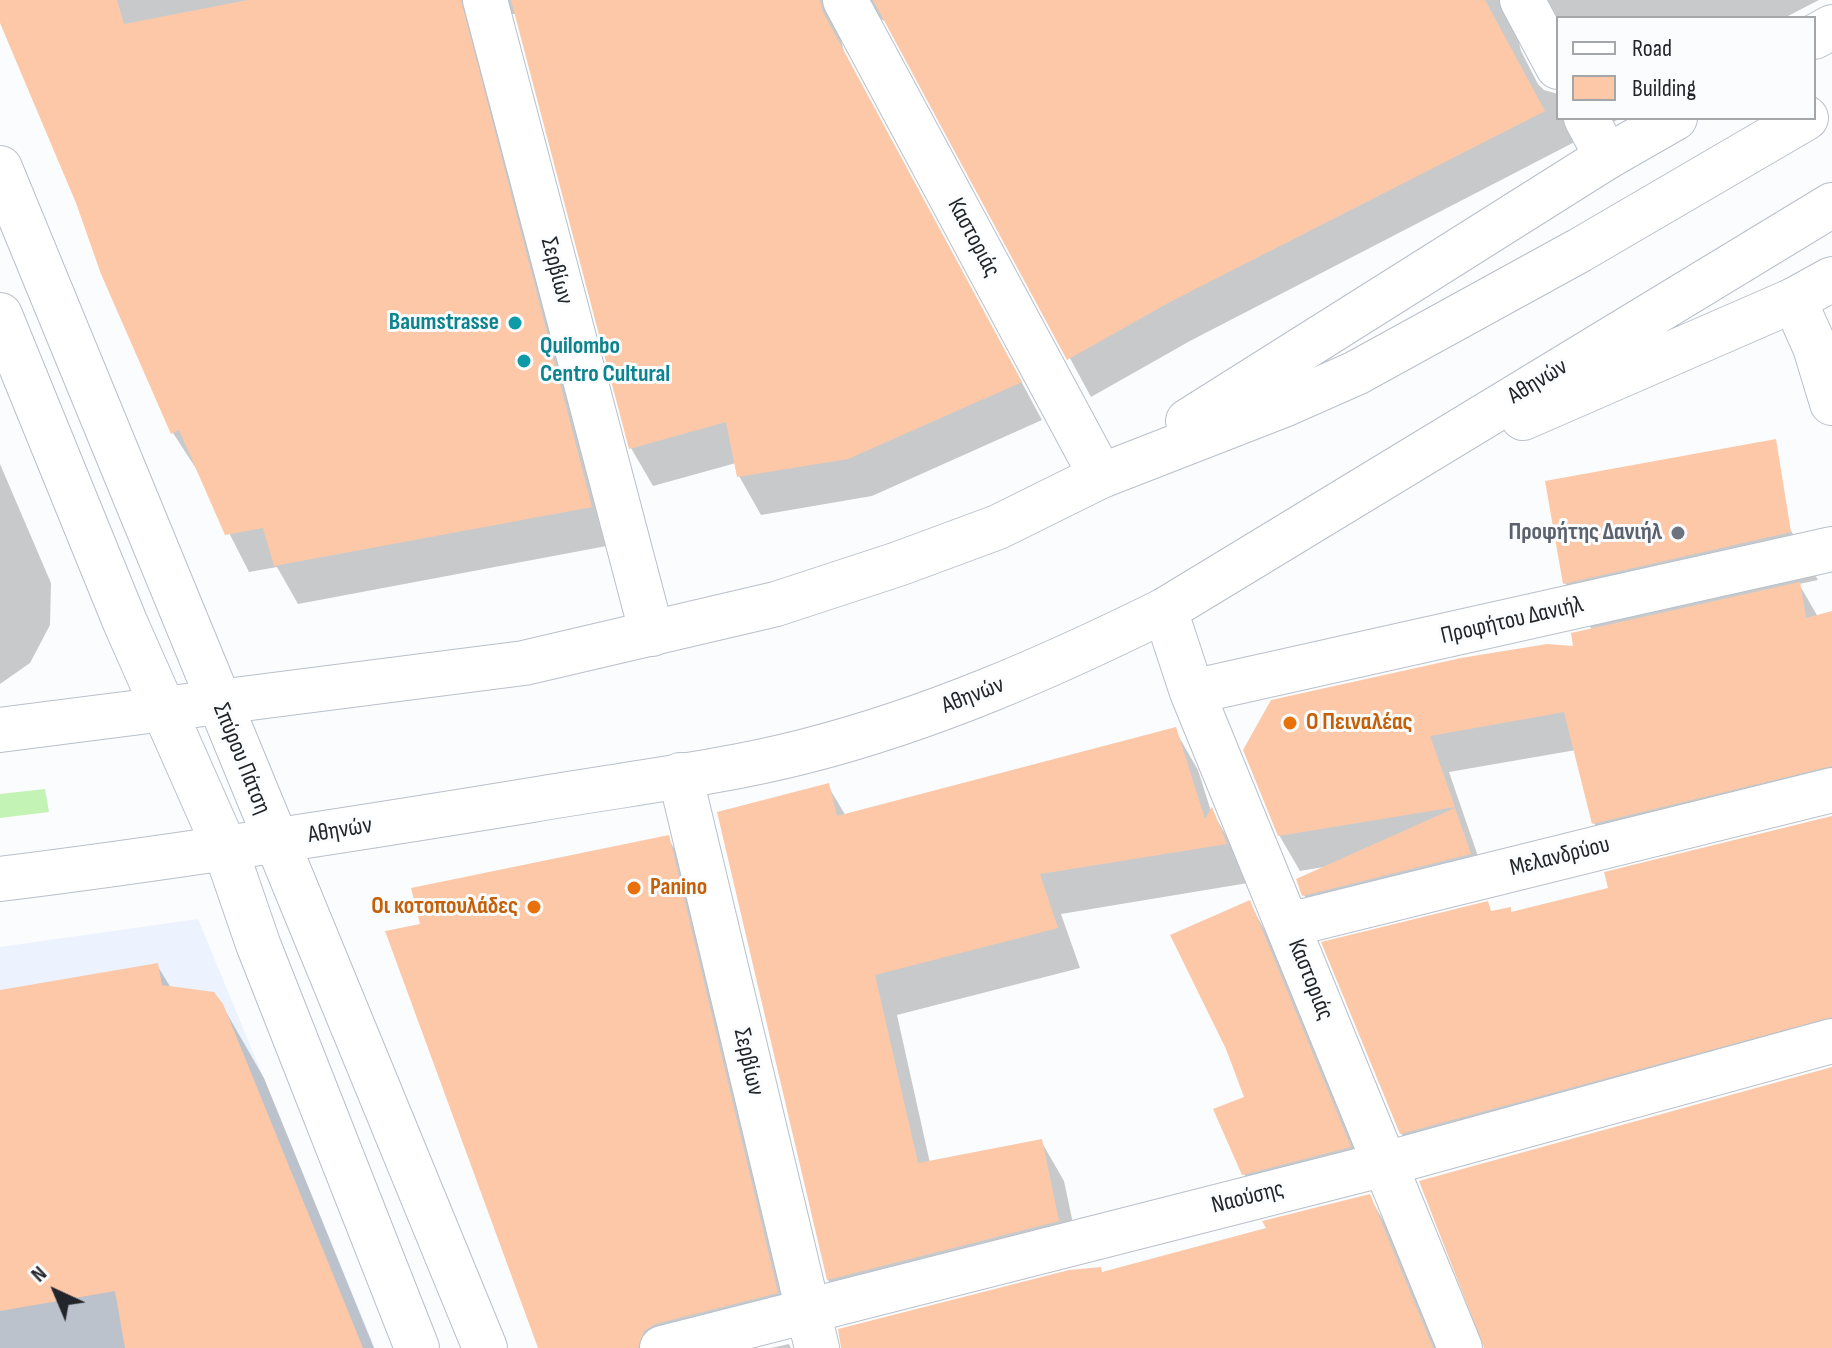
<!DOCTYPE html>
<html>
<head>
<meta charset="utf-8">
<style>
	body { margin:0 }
	#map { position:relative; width:1832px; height:1348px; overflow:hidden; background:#fafcfe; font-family:"Sofia Sans Condensed",sans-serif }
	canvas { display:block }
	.legend { position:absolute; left:1556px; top:16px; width:260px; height:104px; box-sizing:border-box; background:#fafcfe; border:2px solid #a4a6a9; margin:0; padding:10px 14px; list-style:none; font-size:24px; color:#222529 }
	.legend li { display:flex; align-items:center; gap:16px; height:40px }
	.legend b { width:40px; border:2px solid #a4a6a9 }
	.north { position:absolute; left:16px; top:1252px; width:80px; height:80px; -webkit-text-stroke:6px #fafcfe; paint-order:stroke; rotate:316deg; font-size:22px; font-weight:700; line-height:32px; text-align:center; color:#222529 }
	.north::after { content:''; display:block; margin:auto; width:28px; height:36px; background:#222529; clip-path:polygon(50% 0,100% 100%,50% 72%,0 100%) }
</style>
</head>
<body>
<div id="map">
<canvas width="1832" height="1348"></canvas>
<ul class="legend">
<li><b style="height:10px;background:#fff"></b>Road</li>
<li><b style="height:22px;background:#fcc8a8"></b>Building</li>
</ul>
<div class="north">N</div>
</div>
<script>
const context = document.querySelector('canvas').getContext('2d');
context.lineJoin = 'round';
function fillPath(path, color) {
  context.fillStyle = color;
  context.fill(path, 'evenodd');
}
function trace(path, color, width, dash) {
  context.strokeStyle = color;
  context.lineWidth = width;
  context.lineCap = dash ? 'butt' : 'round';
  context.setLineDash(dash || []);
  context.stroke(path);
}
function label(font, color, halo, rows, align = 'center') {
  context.font = font + ' "Sofia Sans Condensed",sans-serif';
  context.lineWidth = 6;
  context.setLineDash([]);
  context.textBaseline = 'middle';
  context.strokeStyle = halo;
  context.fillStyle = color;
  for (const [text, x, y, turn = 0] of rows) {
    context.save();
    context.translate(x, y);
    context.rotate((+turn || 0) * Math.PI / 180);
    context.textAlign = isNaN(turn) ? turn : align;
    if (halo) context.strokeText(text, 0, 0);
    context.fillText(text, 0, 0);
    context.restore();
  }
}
fillPath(new Path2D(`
	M198,919L375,1348H0V947Z`), '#ecf3fe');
fillPath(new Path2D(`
	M45,789L49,812L0,818V794Z`), '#c4f3b6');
fillPath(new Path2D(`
	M0,0H1819L1784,18H1560L1546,13L1518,38L1521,51L1538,84L1544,90L1558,94V118H1621L1190,341L1091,397L888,23L870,13L845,26L841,40L844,52L1042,420L872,496L761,515L739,476L736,463L653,486L631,448L517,14H500L612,545L298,604L277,567L249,572L197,470L173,433L0,20Z
	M0,464L51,583L50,625L30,663L0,684Z
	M1789,527L1818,580L1799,584L1818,617L1832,613V805L1615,859L1594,823L1576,750L1449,772L1489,888L1324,929L1304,895L1324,867L1300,871L1279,835L1245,750L1575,648L1592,630L1565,583Z
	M1175,730L1198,770L1210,808L1234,849L1248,883L1061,914L1080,968L897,1015L930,1163L1041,1141L1064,1181L1081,1261L851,1319L828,1280V786L846,816Z
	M1832,818V1057L1422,1169L1401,1133L1487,904L1492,913L1510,909L1512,914L1610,889Z
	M668,838L689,874L797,1329L723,1348H540L422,925Z
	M1249,902L1268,936L1368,1181L1263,1208L1244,1174Z
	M157,965L171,988L222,1005L264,1078L374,1348H0V993Z
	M1369,1196L1390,1232L1437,1348H842L1268,1229Z
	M789,1344L791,1348H771Z`), '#0003');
fillPath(new Path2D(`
	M0,0H117L124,24L248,0H461L592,507L274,566L263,528L225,535L179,430L171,434L101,274L76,203L0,23Z
	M511,0H820L823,12L1022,382L848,459L737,477L726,422L629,449Z
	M873,0H1485L1545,111L1168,303L1067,360Z
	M1776,439L1791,532L1563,584L1545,481Z
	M1800,582L1806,618L1832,611V766L1592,824L1564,712L1430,736L1455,807L1278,836L1243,750L1271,700L1461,658L1547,644L1573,646L1571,633Z
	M1176,727L1205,819L1212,807L1227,844L1040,874L1058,928L875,975L918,1163L1042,1139L1059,1221L827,1280L717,812L829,783L837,816Z
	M1455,808L1471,854L1302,896L1296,879Z
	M1832,816V1017L1400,1134L1321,942L1488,901L1491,911L1511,907V912L1608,888L1604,872Z
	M669,835L778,1293L655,1324L644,1331L638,1348H538L385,931L420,924L411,888Z
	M1250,900L1351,1147L1242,1175L1213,1109L1244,1097L1226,1049L1170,935Z
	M158,963L162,985L214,992L223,1004L363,1348H125L115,1291L0,1311V990Z
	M1832,1067V1348H1484L1419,1181Z
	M1370,1194L1433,1348H841L838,1329L1069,1270L1101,1267L1102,1272L1266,1228L1262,1221Z`), '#fcc8a8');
const minor = new Path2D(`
	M485,0L652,634
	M845,0L1101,476
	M1522,0L1558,67
	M1586,118L1607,157
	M0,168L485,1348
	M1794,300L1815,347L1832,403
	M0,315L125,622L225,848L258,944L417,1348
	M1165,610L1192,692L1460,1348
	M1192,692L1832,549
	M680,775L817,1348
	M1288,925L1832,790
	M662,1348L1385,1164L1832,1041`);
const major = new Path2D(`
	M1814,37L1832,27
	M1607,157L1675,118
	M1794,300L1832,279`);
const highway = new Path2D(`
	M1523,418L1794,300
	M1188,421L1607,157
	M0,730L524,663L776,604L898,564L998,527L1101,476L1286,404L1356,373L1580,250L1806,118
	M0,879C178,857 355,829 532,800C623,784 717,774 806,751C931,719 1050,667 1165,610L1832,205`);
trace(minor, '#b9c0ca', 46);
trace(major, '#b9c0ca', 46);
trace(highway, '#b9c0ca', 46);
trace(minor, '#fff', 44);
trace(major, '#fff', 44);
trace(highway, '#fff', 44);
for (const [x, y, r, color] of [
	[515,323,8,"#0f9aa8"],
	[524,361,8,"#0f9aa8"],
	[1678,533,8,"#6b7280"],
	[1290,723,8,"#e8710a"],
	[634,888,8,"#e8710a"],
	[534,907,8,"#e8710a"]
]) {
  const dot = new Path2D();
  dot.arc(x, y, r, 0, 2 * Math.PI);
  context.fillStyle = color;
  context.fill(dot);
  trace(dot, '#fafcfe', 3);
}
label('24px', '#222529', '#fafcfe', [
	["Καστοριάς",973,238,62],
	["Σερβίων",556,271,75],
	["Αθηνών",1538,382,-31],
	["Προφήτου Δανιήλ",1512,621,-13],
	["Αθηνών",973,696,-21],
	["Σπύρου Πάτση",241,759,68],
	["Αθηνών",340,831,-9],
	["Μελανδρύου",1560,857,-14],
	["Καστοριάς",1310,980,68],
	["Σερβίων",748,1062,77],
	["Ναούσης",1248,1198,-14]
]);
label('bold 24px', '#0d838f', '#fafcfe', [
	["Baumstrasse",499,323],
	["Quilombo",540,347,"left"],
	["Centro Cultural",540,375,"left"]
], 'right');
label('bold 24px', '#5b616d', '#fafcfe', [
	["Προφήτης Δανιήλ",1662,533]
], 'right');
label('bold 24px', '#c56008', '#fafcfe', [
	["Ο Πειναλέας",1306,723],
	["Panino",650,888],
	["Οι κοτοπουλάδες",518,907,"right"]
], 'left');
</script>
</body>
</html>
